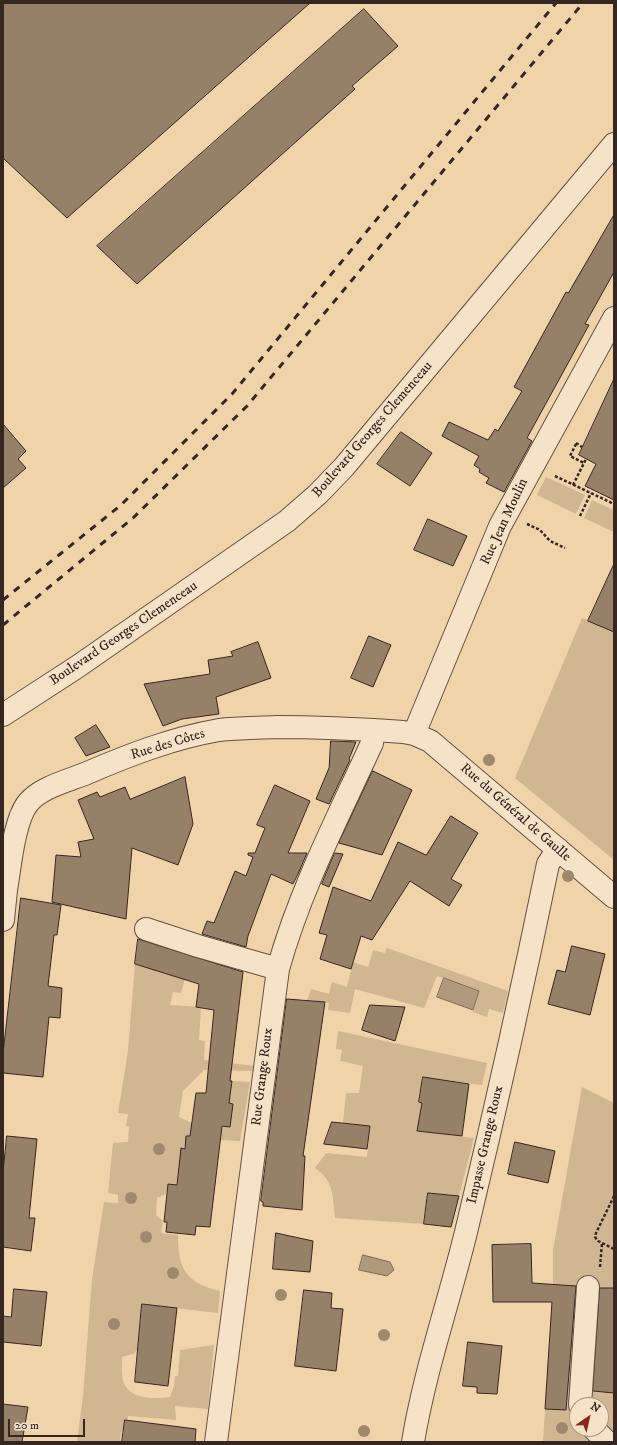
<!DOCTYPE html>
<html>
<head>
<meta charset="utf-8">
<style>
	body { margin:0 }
	#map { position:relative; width:617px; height:1445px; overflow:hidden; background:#f1d3a9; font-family:"IM FELL DW Pica",serif }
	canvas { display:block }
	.frame { position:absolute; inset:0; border:4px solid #342722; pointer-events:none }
	.north { position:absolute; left:569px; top:1397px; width:40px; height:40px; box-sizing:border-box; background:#f6e2c7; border:1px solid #a89785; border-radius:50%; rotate:34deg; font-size:11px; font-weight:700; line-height:16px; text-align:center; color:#342722 }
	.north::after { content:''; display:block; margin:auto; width:14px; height:18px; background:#8f2418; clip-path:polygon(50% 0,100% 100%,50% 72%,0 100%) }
	.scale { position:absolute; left:8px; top:1419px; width:77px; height:18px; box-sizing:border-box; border:2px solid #342722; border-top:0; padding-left:5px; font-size:12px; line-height:14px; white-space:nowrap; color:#342722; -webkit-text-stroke:3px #f6e2c7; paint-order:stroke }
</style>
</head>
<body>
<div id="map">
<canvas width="617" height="1445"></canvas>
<div class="frame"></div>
<div class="north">N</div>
<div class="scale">20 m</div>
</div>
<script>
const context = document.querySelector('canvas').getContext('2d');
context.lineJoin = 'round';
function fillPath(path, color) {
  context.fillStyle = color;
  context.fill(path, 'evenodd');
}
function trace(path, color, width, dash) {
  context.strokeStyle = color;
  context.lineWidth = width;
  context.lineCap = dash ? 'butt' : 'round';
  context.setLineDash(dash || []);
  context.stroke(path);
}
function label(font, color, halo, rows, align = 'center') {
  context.font = font + ' "IM FELL DW Pica",serif';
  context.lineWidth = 4;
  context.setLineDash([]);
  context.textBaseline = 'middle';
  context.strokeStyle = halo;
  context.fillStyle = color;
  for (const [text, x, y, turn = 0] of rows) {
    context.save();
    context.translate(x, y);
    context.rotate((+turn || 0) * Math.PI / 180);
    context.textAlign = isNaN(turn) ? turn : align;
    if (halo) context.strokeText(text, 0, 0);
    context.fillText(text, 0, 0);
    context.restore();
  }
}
fillPath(new Path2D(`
	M546,477L585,495L576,514L537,495Z
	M592,500L614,510V532L584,518Z
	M582,618L614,632V860L515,778Z
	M387,948L508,991L503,1013L489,1009L487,1017L473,1012L479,991L437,976L424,1008L355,989L350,1013L328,1010L329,1003L307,1000L311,989L329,994L332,982L347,987L353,962L368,967L373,950L385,953Z
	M135,964L185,979L181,993L173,992L170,1005L201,1007L199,1040L205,1041L204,1060L255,1066L253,1071L204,1070L183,1091L179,1117L192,1123L230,1127L233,1104L229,1103L232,1081L250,1082L240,1141L218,1140L181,1148L177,1185L168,1184L166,1194L157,1198L156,1215L163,1221L161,1233L178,1235C178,1269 186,1283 220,1291L218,1313L142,1304L139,1348L133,1354L122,1357C122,1365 121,1375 124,1383C131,1400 155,1399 170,1397L174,1386L175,1376H178L180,1350L214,1345L208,1409L175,1406L176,1420L128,1416L127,1430L121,1432L120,1442H77L83,1396L92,1279L104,1202L118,1203V1195L108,1193L113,1143L128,1142L129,1127L126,1126L128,1114L118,1113L128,1051Z
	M338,1031L487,1063L482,1085L422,1077L419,1101L422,1103L417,1131L474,1138L459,1196L428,1193L424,1224L335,1218C332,1196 335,1182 315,1168L326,1153L367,1157L370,1126L343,1123L346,1093H359L363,1066L340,1061L342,1050L336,1049Z
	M582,1087L614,1103V1442H543L553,1285V1250ZM577,1405H601V1429H577Z`), '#d1b692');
const water = new Path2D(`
	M444,978L479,991L473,1010L437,997Z
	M363,1255L390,1262L394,1270L387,1276L359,1270Z`);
fillPath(water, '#b1997b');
trace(water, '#7f6b57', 1);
const building = new Path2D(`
	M3,3H310L67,218L3,158Z
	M364,9L398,46L352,86L355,89L137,284L97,246Z
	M614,215V272L585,324L589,325L527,438L532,441L504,492L486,483L489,478L479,472L480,469L474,465L479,456L442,436L449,422L488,440L495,429L498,431L522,391L514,387L566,292L568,293Z
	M614,379V500L585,486L596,464L579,455Z
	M3,424L26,451L18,459L26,468L3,488Z
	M401,432L432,453L410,486L377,464Z
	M428,519L467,536L453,566L414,550Z
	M614,564V632L588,621Z
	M369,636L391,645L373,687L351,678Z
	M258,642L271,678L216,697L219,714L182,719L163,726L144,684L210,674L208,660L233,656L231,652Z
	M96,725L110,747L86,756L75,738Z
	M331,741L356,742L349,759L350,760L329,804L316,799L329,768Z
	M373,771L412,790L382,855L339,843Z
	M185,777L193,824L178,865L132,848L126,919L52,902L56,855L81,857L78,842L94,839L78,800L97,792L100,797L125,787L130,799Z
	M275,785L310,801L288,853H307L298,874L293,884L271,874L248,936L246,947L202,934L207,921L214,923L235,871L246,876L253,857L248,855V853H255L265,828L257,825Z
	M451,816L478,833L451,879L462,885L449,906L410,881L372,940L361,936L351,969L320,959L327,935L319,933L333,887L371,901L398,842L426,855Z
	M335,853L343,854L329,887L322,884Z
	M21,898L61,905L57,935H54L48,986L62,988L60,1018L49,1017L43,1077L3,1073V1054Z
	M138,939L243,972L230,1081H232L229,1103L233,1104L230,1127L222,1126L210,1227L196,1226L195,1235L166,1232L167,1222H164L168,1184L177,1185L181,1148L185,1149L186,1136H190L196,1093H206L214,1010L196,1007L199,984L135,964Z
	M572,946L605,954L590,1015L548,1004L557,970L565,972Z
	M287,999L325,1002L303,1156H305L302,1210L263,1206V1202L261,1201Z
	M370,1005L405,1007L395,1041L362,1030Z
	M423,1077L469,1084L462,1136L417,1131L422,1103L419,1102Z
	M332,1122L370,1126L367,1149L324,1144Z
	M7,1136L37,1139L29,1218H35L31,1251L3,1247V1173Z
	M515,1142L555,1151L548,1183L508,1174Z
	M428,1193L459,1196L451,1227L424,1224Z
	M276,1233L313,1241L310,1272L273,1269Z
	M531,1244L532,1283L576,1286L566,1410L545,1409L552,1302H493L492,1245Z
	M600,1288H614V1393L593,1391Z
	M14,1289L47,1292L41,1346L3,1342V1316L11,1317Z
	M304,1290L332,1293L331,1308L343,1309L336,1371L295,1366Z
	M142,1304L177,1308L168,1386L135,1382Z
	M468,1342L502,1346L497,1394L477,1393V1387L463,1386Z
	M3,1404L28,1407L22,1442H3Z
	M125,1420L196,1429L195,1442H122Z`);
fillPath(building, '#968068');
trace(building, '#342722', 1);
const minor = new Path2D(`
	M3,715L77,667L287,521L318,494L344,467L614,144
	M414,734L500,526L614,318
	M3,894L6,890C10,867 14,820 28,803C41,787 68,781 87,773C129,755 173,738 219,730C238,728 257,728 276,727C318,727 360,729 403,732L414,734L430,741L614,897
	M3,920L6,890
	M146,929L198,946L278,969
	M580,1405L588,1287
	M594,1429L607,1442
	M216,1442L278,969C300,890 338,817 372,743L374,730
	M413,1442C425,1369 450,1299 467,1228C496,1107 523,986 548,864L558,849`);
trace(minor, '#635244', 24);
trace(new Path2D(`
	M576,443L582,447
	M576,444L570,456L584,463
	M555,476L614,504
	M573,485L586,459
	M580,516L591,493
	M527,524L540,530L550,541L565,548
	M614,1196L596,1233L595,1237L598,1241L614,1249
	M600,1267L602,1243`), '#342722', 2.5, [3, 2]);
trace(minor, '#f6e2c7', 22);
trace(new Path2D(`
	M3,600L121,505L232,394L556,3
	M3,625L133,518L247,406L583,3`), '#342722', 3, [7, 7]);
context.fillStyle = '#9e886e';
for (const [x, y] of [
	[489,760],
	[568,876],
	[159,1149],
	[131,1198],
	[146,1237],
	[173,1273],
	[281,1295],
	[114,1324],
	[384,1335],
	[562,1428],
	[364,1431]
]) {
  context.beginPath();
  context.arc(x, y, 6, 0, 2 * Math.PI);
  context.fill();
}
label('14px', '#342722', '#f6e2c7', [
	["Boulevard Georges Clemenceau",373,430,-49],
	["Rue Jean Moulin",505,522,-65],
	["Boulevard Georges Clemenceau",124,634,-34],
	["Rue des Côtes",168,745,-17],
	["Rue du Général de Gaulle",515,813,41],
	["Rue Grange Roux",263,1077,-83],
	["Impasse Grange Roux",486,1145,-77]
]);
</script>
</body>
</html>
